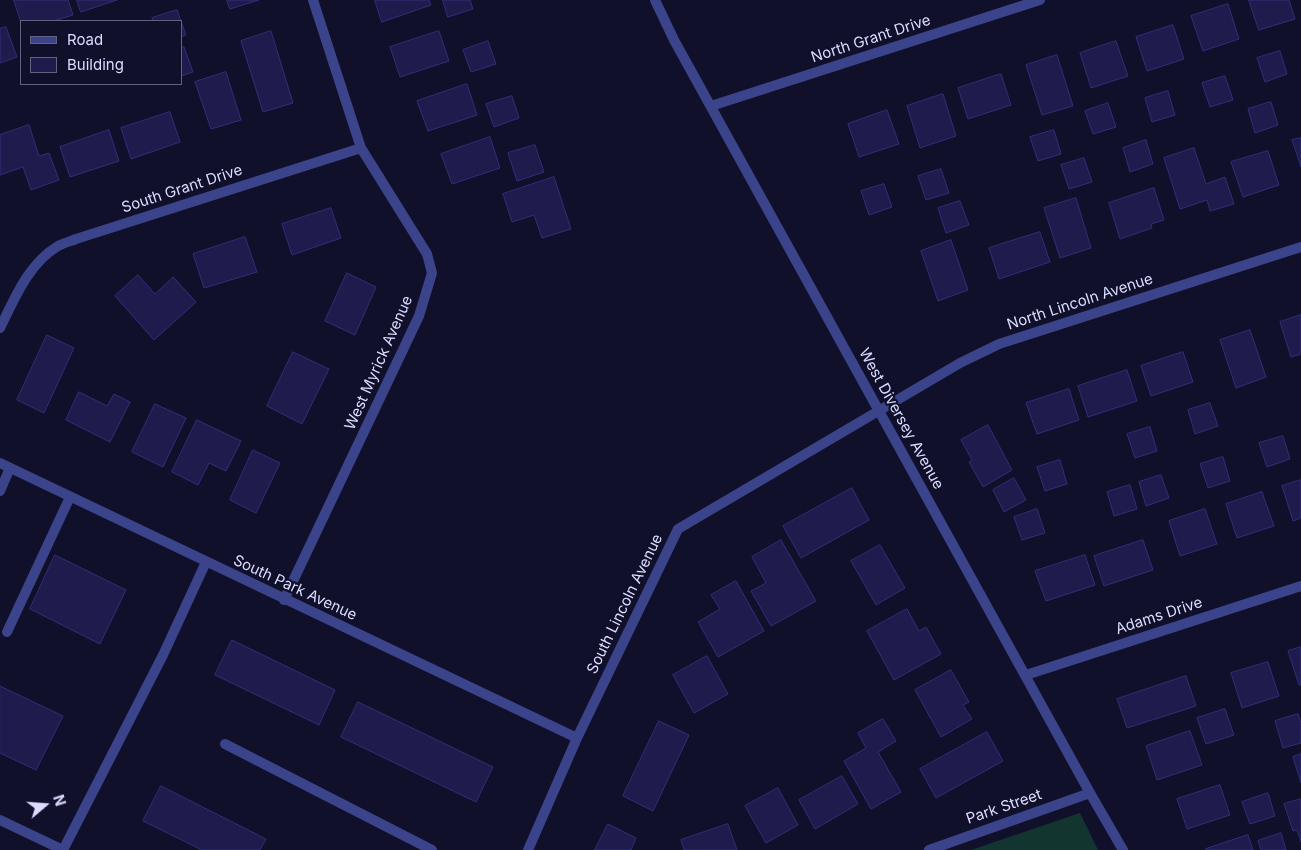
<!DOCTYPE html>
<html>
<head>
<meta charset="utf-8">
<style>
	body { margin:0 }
	#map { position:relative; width:1301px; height:850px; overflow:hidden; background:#11102b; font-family:Inter,sans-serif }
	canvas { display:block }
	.legend { position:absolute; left:20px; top:20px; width:162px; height:65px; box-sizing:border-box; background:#11102b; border:1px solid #626280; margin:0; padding:6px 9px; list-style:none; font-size:15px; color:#dbdcff }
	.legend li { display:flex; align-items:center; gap:10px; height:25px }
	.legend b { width:25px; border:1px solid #626280 }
	.north { position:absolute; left:20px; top:780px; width:50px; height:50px; -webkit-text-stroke:4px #11102b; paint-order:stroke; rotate:72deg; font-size:14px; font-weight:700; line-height:20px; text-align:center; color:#dbdcff }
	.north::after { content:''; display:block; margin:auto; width:18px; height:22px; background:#dbdcff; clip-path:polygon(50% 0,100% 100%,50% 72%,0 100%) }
</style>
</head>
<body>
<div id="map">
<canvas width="1301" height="850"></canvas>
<ul class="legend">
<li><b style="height:6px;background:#3b448b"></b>Road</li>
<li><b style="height:14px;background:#1f1c4d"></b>Building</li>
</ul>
<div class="north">N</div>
</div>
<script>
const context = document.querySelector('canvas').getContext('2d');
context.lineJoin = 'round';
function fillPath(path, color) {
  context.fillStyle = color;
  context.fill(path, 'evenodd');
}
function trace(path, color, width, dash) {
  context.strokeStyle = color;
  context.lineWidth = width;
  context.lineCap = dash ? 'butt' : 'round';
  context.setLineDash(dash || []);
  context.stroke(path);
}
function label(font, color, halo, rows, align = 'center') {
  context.font = font + ' Inter,sans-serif';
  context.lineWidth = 4.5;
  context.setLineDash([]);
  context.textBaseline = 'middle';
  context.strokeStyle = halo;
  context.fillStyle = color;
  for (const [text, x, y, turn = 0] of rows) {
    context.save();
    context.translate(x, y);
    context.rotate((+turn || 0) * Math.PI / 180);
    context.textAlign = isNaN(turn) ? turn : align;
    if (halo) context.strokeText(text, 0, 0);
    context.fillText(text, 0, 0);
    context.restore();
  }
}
fillPath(new Path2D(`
	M1080,813L1098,850H971Z`), '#13352f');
const building = new Path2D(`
	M14,0H68L73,15L53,21H21Z
	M77,0H117L81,12Z
	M227,0H259L230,9Z
	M375,0H429L431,5L382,22Z
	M443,0H470L473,9L448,17Z
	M1249,0H1289L1295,19L1259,30Z
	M1228,4L1239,39L1203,51L1191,16Z
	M177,10L186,35L181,37V21H153L152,18Z
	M1173,25L1184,59L1147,71L1136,37Z
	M6,27L17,57L0,63V29Z
	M271,31L293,103L263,112L241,41Z
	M439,31L449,61L400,77L390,47Z
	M488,41L496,64L471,72L463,50Z
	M1116,41L1128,76L1091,88L1080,53Z
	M184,47L193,72L181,76V48Z
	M1280,51L1287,74L1265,82L1257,58Z
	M1057,55L1073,106L1042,115L1026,65Z
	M226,72L241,120L211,129L195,82Z
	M1001,74L1011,105L968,119L958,88Z
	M1225,76L1233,100L1210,107L1202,83Z
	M467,84L477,115L428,131L417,101Z
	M1168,91L1175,115L1152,122L1145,98Z
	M943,94L956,136L920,148L907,106Z
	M512,96L519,118L494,127L486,104Z
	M1271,102L1278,125L1255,133L1248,109Z
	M1108,103L1116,127L1093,134L1085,111Z
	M887,110L899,144L859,157L848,124Z
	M170,112L180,142L131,159L121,128Z
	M29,125L39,156L49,153L59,180L31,190L23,167L0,175V135Z
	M109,130L119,161L70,177L60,147Z
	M1054,130L1061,154L1038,161L1030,137Z
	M490,137L500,168L452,184L441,154Z
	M1301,138V167L1292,140Z
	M1146,140L1153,164L1130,172L1123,148Z
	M535,145L544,172L517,181L508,153Z
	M1194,148L1206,184L1225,177L1234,204L1210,211L1207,200L1180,209L1164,158Z
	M1268,151L1279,185L1243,197L1231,162Z
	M1084,158L1092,182L1069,189L1061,165Z
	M941,169L949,193L926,200L918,176Z
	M554,177L571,229L542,238L534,215L512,222L503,194Z
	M884,184L892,207L869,215L861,191Z
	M1154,188L1164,220L1151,224L1152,228L1120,239L1109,203Z
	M1076,198L1091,248L1060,258L1044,208Z
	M960,201L969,225L946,233L938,208Z
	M331,208L341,238L292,255L282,224Z
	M1040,232L1050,262L999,279L989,248Z
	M245,237L257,272L204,288L193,254Z
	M951,240L968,290L938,301L921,251Z
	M347,273L376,287L355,335L325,321Z
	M138,275L155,294L173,277L196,302L154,340L115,296Z
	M1301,315V354L1291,357L1280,322Z
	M1250,330L1266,377L1236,388L1220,340Z
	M47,335L74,348L44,413L17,400Z
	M293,352L329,369L302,424L267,406Z
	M1183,352L1193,382L1151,396L1141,366Z
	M1127,370L1137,401L1088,417L1078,386Z
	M1069,389L1079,420L1037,434L1026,403Z
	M79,392L107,406L114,394L130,402L110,442L66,420Z
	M1210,403L1218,426L1195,434L1188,410Z
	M155,404L186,418L163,467L132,452Z
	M197,420L241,441L226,471L209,463L198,485L172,472Z
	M988,425L1012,470L983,487L969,462L972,460L961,440Z
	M1150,427L1157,451L1135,458L1127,434Z
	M1283,436L1290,459L1267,467L1259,443Z
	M253,450L280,463L256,513L230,500Z
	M1223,457L1230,481L1208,488L1200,464Z
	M1060,460L1067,484L1045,491L1037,467Z
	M1161,475L1169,498L1146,506L1139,482Z
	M1014,478L1026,500L1004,512L993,490Z
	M1301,480V518L1293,521L1282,486Z
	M1130,485L1137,509L1114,516L1107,492Z
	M852,488L869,520L801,558L783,526Z
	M1262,492L1274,526L1237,538L1226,504Z
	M1037,509L1045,533L1022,540L1014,517Z
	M1205,509L1217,544L1180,556L1169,521Z
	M781,540L816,601L771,626L751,591L766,583L752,557Z
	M1143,540L1153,570L1104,586L1094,556Z
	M880,545L905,588L876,605L851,561Z
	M55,555L126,590L100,644L30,609Z
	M1085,555L1095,585L1046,601L1035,571Z
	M736,581L764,631L718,657L698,622L720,609L711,595Z
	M907,609L919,631L926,627L941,654L894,680L867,631Z
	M232,640L335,690L319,725L215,675Z
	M1301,647V685H1299L1288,651Z
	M707,656L728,694L694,713L673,675Z
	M1268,662L1279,696L1242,708L1231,673Z
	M951,670L969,702L963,705L972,719L941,737L915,690Z
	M1186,676L1196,706L1127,728L1117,699Z
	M0,686L63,716L36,770L0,753Z
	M358,702L493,767L476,802L341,737Z
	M1225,709L1234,735L1206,744L1197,718Z
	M1298,714L1301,723V743L1283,748L1275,721Z
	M883,719L896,741L878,752L901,792L871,809L844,761L866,748L858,733Z
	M659,721L689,735L653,811L623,796Z
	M1190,731L1202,765L1157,780L1146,746Z
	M987,732L1003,761L936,798L920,769Z
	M1301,754V783L1293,757Z
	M842,776L858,804L815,829L799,800Z
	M1220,785L1230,815L1187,829L1177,799Z
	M161,786L266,839L260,850H202L143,821Z
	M778,788L798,825L766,843L745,806Z
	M1268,793L1275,816L1250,824L1242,802Z
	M1301,799V842L1297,830L1293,831L1284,804Z
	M608,824L636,838L631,850H595Z
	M728,824L737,850H684L681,840Z
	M1281,833L1286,850H1261L1258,841Z
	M1248,835L1253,850H1206V849Z`);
fillPath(building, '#1f1c4d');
trace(building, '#312e79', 1);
trace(new Path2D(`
	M0,491L10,468
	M7,632L70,497
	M225,744L432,850
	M63,850L163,655L206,562`), '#3b448b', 10);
trace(new Path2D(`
	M655,0L674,40L1090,793L1123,850
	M711,106L1040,0
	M0,328C15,298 28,264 58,246C64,243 71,241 76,239L361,148
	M0,463L577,738
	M284,600L419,316L432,273L427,254L361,148L313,0
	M1026,675L1301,586
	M0,820L63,850
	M528,850L577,738L678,529L960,363L999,344L1301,247
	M929,850L1090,793`), '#3b448b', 10);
label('15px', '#dbdcff', '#11102b', [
	["North Grant Drive",871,39,-18],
	["South Grant Drive",182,189,-18],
	["North Lincoln Avenue",1080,302,-18],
	["West Myrick Avenue",379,363,-66],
	["West Diversey Avenue",901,419,61],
	["South Park Avenue",295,588,25],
	["South Lincoln Avenue",625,604,-64],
	["Adams Drive",1159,616,-18],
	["Park Street",1004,807,-19]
]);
</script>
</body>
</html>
